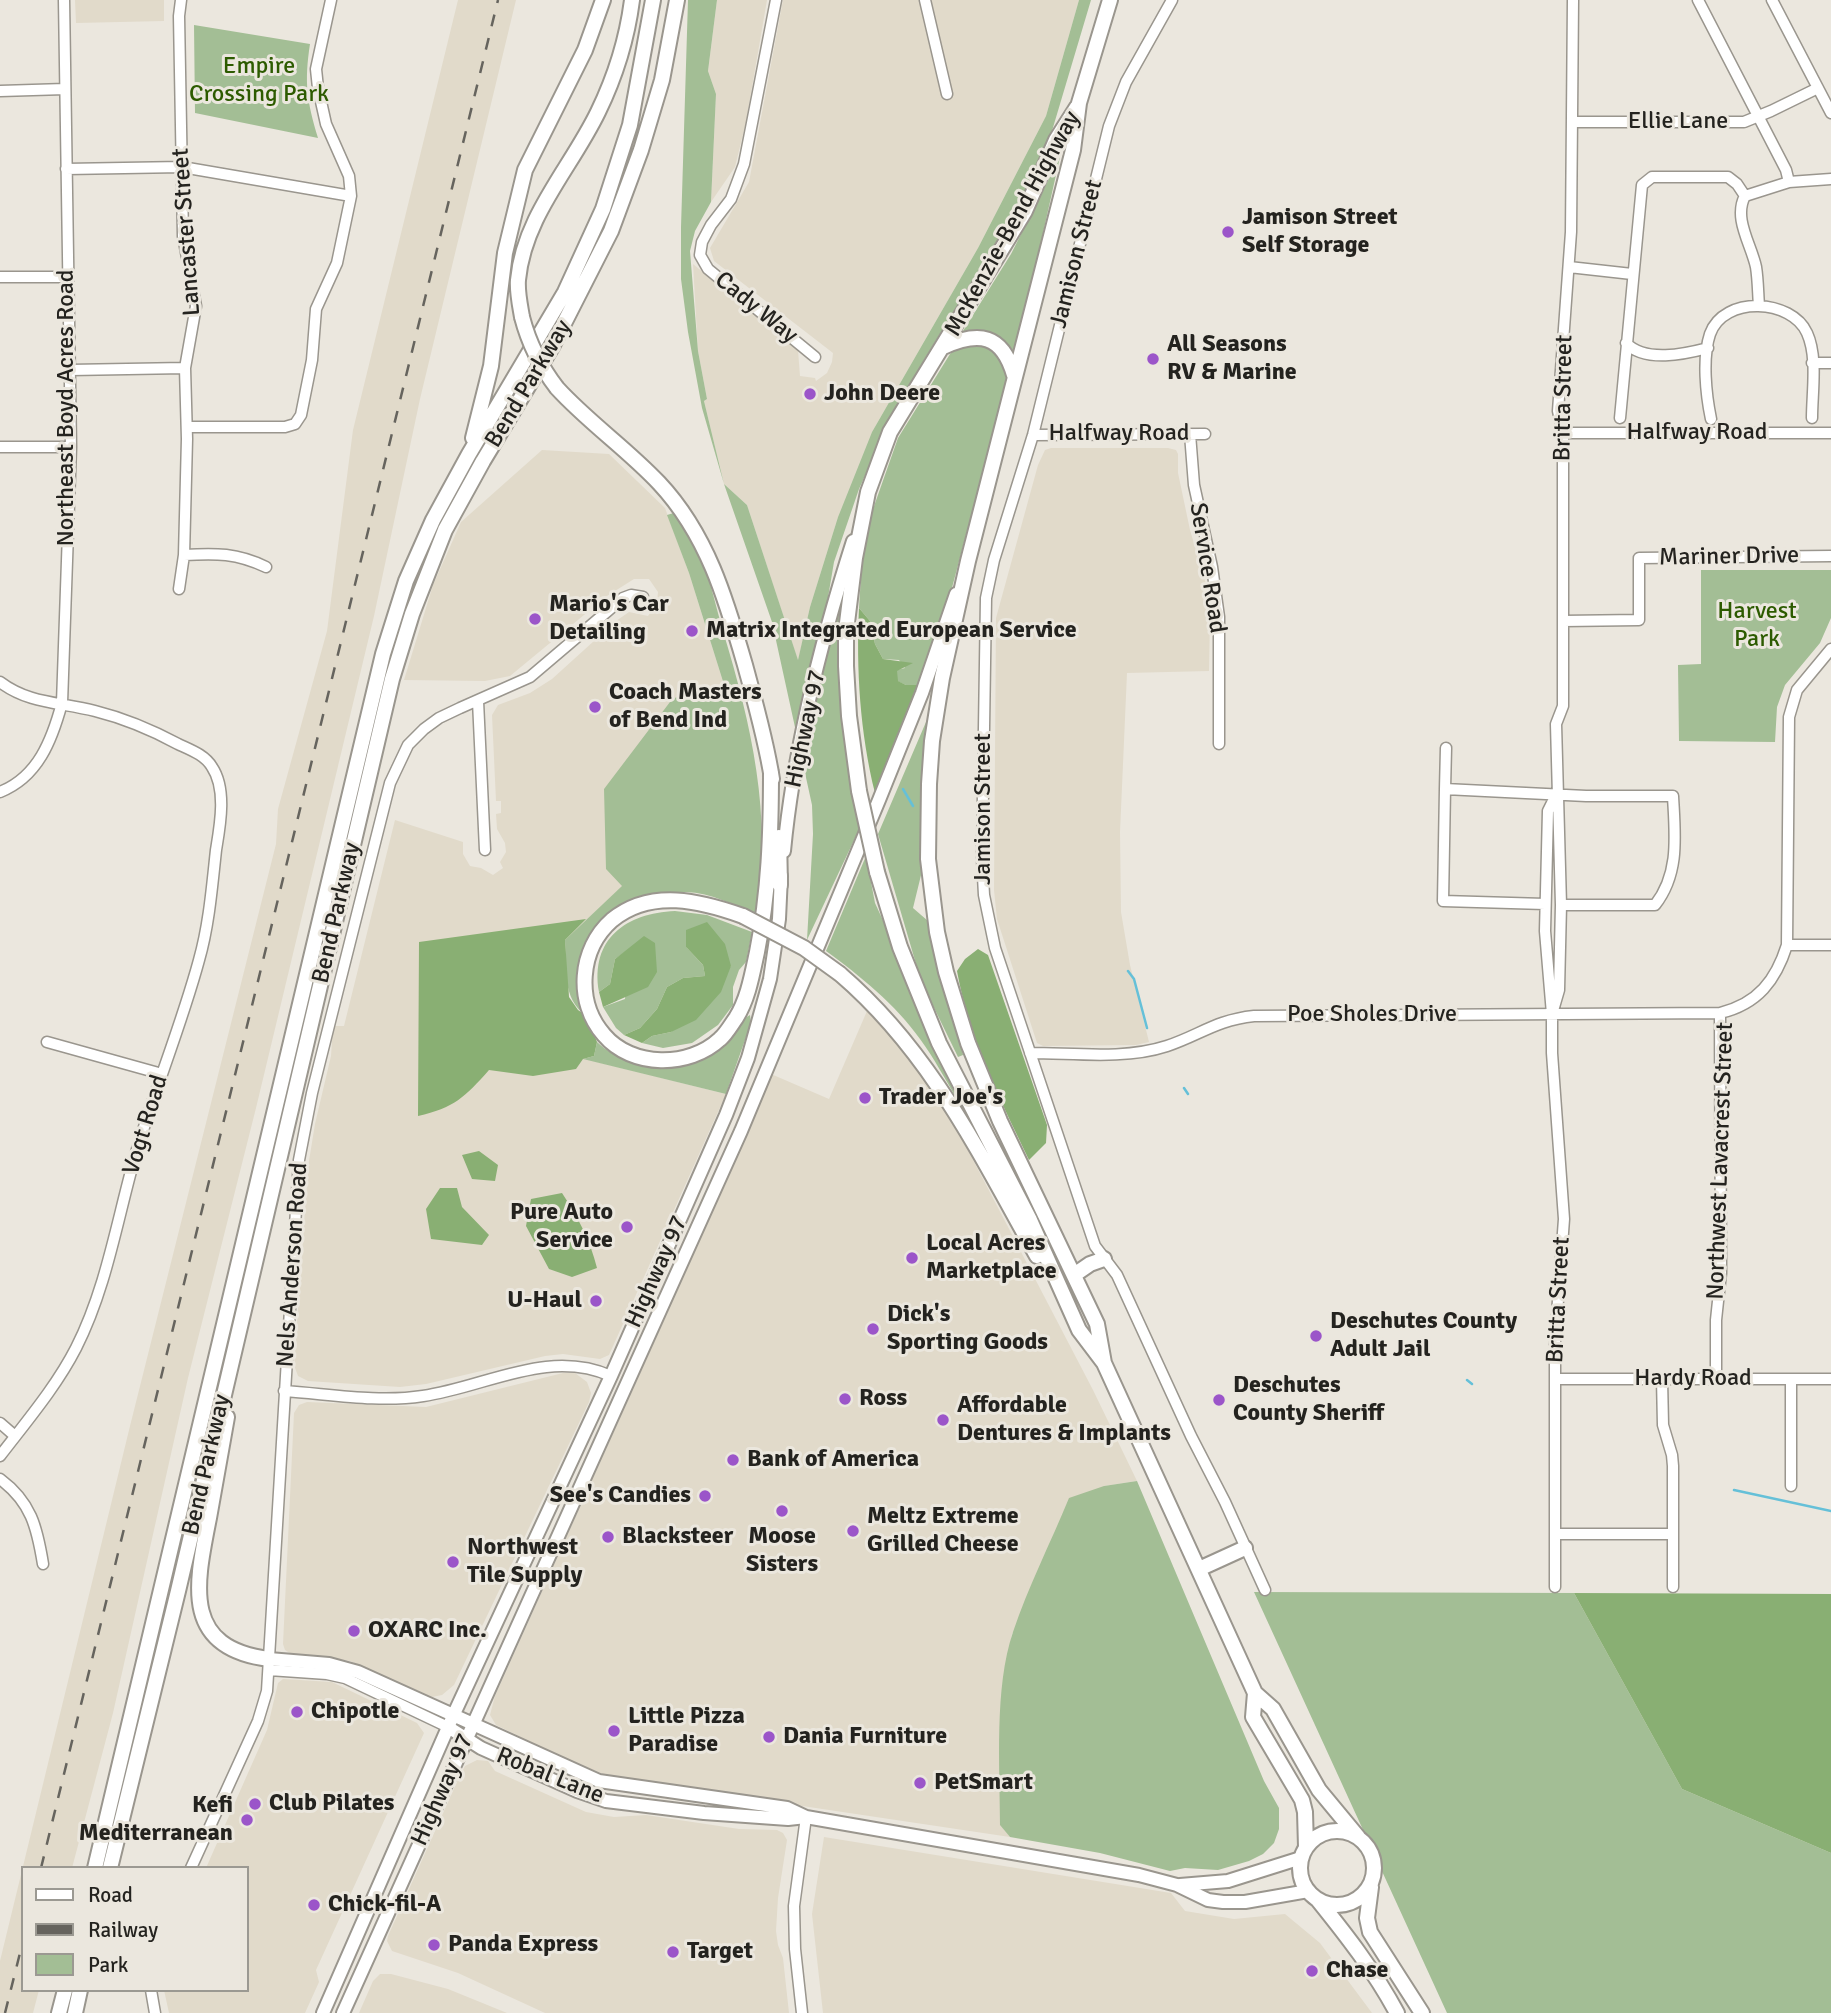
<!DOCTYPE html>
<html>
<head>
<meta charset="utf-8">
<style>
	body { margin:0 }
	#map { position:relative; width:1831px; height:2013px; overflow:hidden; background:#ebe7de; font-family:Signika,sans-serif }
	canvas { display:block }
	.legend { position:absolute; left:21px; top:1866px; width:228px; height:126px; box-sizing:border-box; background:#ebe7de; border:2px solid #9b9992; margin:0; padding:9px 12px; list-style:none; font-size:21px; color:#24231f }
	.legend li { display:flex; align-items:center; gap:14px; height:35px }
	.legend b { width:35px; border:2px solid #9b9992 }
</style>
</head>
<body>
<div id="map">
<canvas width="1831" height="2013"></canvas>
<ul class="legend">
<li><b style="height:9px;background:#fff"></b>Road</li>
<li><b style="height:9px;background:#66645e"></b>Railway</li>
<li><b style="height:19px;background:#a3be95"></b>Park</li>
</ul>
</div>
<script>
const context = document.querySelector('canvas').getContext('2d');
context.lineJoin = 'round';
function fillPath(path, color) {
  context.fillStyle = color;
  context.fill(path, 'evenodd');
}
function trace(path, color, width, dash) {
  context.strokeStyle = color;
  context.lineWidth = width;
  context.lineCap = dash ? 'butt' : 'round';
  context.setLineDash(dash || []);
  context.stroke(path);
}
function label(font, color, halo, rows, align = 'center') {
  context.font = font + ' Signika,sans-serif';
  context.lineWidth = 6;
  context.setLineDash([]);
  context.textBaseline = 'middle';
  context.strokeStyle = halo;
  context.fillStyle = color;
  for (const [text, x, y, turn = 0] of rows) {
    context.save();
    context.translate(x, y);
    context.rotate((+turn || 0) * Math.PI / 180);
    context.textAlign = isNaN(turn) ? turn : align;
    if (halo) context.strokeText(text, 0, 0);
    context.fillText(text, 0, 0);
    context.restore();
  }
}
fillPath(new Path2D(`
	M75,0H164V21L76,23Z
	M458,0H516L420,399L374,616L256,1108L188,1378L113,1713L72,1868H23V1990H39L33,2013H0V1961L130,1426L276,844L278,809L327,631L353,430Z
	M717,0H767L746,122L735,167L711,202L716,94L708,71Z
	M783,0H921L943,96L953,95L931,0H1079L1046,116L978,248L872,432L838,517L810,607L798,661L747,505L724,484L704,401L707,399L698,351L693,264L798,350L800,376L815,378L816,381L827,373L832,362L833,353L714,261L710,248L749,182Z
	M1051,448H1168L1176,450L1178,454V473L1190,530L1206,584L1210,616L1209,671L1127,673L1120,832L1121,912L1130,965L1149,1042L1136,1045L1043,1046L1037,1043L997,919L994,890L996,618L1038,465L1045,450Z
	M542,450L609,454L665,508L689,573L726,691L604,789L623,886L565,940L573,1056L726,1094L609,1355L600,1359L563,1354L545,1356L426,1384L400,1387L308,1381L298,1376L294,1365L308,1167L315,1124L331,1056L333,1026H344L395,820L463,842V854L470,866L481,868L493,875L503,868L500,862L506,852L505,843L497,829L496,814L501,813V801H496L492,715L498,705L530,693L552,679L616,621L629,612L648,616L657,602L658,592L649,579H634L607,596L510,676L485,681L404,680L433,585L461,522Z
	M867,1011L934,1085L1093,1390L1137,1481L1104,1486L1012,1634L1005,1675L1001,1718L1000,1824L1010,1837L628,1780L603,1774L553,1753L496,1725L490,1715L495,1696L728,1177L771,1074L829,1099Z
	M563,1373H575L587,1382L591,1393L589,1402L454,1685L442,1695L432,1697L350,1661L291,1654L285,1650L283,1644L294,1413L299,1405L307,1402L426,1407Z
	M283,1679L332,1682L417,1723L424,1733L316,1970L319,1982L305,2013H169L164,1990H247V1868H206L267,1730L278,1683Z
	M477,1760L488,1761L495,1771L586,1812L614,1817L646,1815L739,1829L777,1830L783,1833L787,1840L778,1898L776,1931L778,1945L783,1958L789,2013H545L458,1973L392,1951L387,1941L388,1936L460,1775L465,1766Z
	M824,1837L1171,1893L1185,1911L1234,1919L1285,1914L1320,1943L1372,2013H823L812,1914Z
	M380,1974H391L448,1989L507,2013H359L373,1981Z`), '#e1daca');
fillPath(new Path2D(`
	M688,0H717L708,71L716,94L711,202L695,231L690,251L698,351L707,399L704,401L724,484L747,505L798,660L810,607L838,517L872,432L978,248L1046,116L1079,0H1091L1046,151L1009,221L924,360L883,435L859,489L834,562L825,615L846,558L843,612L864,819L807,940L813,834L812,805L772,622L724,484L702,408L688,332L681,279V227Z
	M194,25L310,44C304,83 307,101 318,138L195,113Z
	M1060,157L1016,354C1000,333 988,332 963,331L1011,254Z
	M973,343C992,345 1004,354 1009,373L949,599L922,685H906L897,681V670L905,668L899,660L883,659L875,644L870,621L859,608L862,560L873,509L898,438L950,354L959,346Z
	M677,512C683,523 691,533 696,544C708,569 715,604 723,631C752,727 772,814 757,915C735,905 711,893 686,892C629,890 571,927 579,990C580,999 584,1008 587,1016C561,999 567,967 565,940L622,886L606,869L604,789L673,698L726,691L689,573L667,515Z
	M1701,570H1831V618L1820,643L1785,685L1777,707L1775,742L1679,741L1678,665L1701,664Z
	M932,708L923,867L913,908L928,921L938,973L962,1047L963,1055L958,1057L921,981L878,834Z
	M866,856L875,903L902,962L957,1099C945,1079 934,1058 920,1039C896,1005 859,975 826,951Z
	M675,911L707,915L752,932L746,962L739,970L733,987V1005L718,1025L692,1043L663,1048L642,1043L652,1036L671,1032L731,966L686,947L703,965L705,976L683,978L667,987L657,1009L640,1028L624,1035L616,1028L603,1007L625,999L628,950L615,959L610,984L599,992C590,939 626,913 675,911Z
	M750,1015L751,1023L726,1094L583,1059L594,1056L597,1042C631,1074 692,1079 725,1043C734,1034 738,1021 750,1015Z
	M1137,1481L1264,1781L1279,1808V1829L1274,1843L1263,1854L1249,1861L1218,1870L1185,1868L1170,1871L1100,1853L1010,1837L1000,1825C1000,1766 994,1688 1013,1632C1028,1587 1051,1542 1069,1498L1104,1486Z
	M1254,1592L1574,1593L1682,1789L1831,1853V2013H1447Z`), '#a3be95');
fillPath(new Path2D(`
	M859,608L870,621L875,644L883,659L913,663L897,671L898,681L906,685H922L875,793C860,733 856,669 859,608Z
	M586,919L565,940L569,997L578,1010L587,1016L597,1042L594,1056L583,1059L576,1069L533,1076L489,1070C465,1097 454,1108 418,1116L419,942Z
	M707,922L725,944L731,966L721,992L696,1020L671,1032L652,1036L642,1043L624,1035L640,1028L657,1009L667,987L683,978L705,976L703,965L686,947V930Z
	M644,936L655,943L657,972L648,987L603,1007L599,992L610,984L615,959Z
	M978,949L988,955L1047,1125L1046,1143L1029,1160C1000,1099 969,1038 957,971L965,959Z
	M479,1151L498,1165L495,1181L472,1179L462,1155Z
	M440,1188H457L462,1207L489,1235L482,1245L431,1239L426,1209Z
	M562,1193C578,1217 590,1240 597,1268L572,1277L549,1269L526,1226L531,1199Z
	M1574,1593L1831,1594V1853L1682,1789Z`), '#89af73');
trace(new Path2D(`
	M903,789L913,806
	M1128,971L1134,979L1147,1028
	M1184,1088L1188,1094
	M1467,1380L1472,1384
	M1734,1490L1831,1511`), '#65c0d8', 2.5);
const minor = new Path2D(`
	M776,0L744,164L731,199L711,225L702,242L700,255L708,269L815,357
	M925,0L947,94
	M1172,0L1126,82L1109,126L1033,435L994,560L986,598L982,858L984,895L995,948L1095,1246L1117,1275L1191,1436L1225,1502L1265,1590
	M1698,0L1786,170L1789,182
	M1772,0L1831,113
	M0,91L65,89
	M1572,122H1744L1771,111L1818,88
	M66,169L182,167L351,196
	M1569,267L1632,274
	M0,277H68
	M1759,306C1758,293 1758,279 1756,267C1751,244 1733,218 1745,196L1789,182L1831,179
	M1626,343C1645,363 1685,354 1708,348
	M1812,363H1831
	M70,370L185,368
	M1620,418L1642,185L1652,177H1728L1737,184L1745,196
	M1711,419C1706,395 1702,358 1710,334C1724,295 1792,299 1807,333C1818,357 1812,392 1812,418
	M187,427H285L295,424L301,415L312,360L316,309L337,263L351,196L349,176L326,124L318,88L316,69L331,0
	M1563,433H1831
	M1190,434L1194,485L1212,567L1219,617V744
	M1033,435L1205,434
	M0,447H71
	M184,555C216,553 237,553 266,567
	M179,589L184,555L187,439L185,368L196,306L183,236L179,16L181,0
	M1563,621L1639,620V558L1831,556
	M0,682C29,704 60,702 95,711C123,718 152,730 178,744C191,750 205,755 212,767C227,789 220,826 216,850C212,887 209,925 199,960C182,1023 157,1084 138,1146C118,1213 108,1285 76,1348C56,1387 26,1422 0,1456
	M478,701L485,850
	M1445,789L1446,748
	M0,792C38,777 52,740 62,703L71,447L64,0
	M1545,904L1443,901L1445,789L1586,796H1673C1675,835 1680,873 1655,905H1561
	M1787,945H1831
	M1552,1014L1559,990L1561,905L1556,724L1563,706V433L1558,411L1571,232L1573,0
	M47,1042L162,1074
	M1030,1053C1074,1053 1124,1060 1167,1046C1200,1035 1216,1020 1254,1016L1720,1013
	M1556,1379H1831
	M1662,1379L1663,1425L1672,1455L1673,1466V1587
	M1716,1379V1320L1721,1273L1720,1013C1758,1004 1776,980 1787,945L1789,717L1797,690L1831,649
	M1791,1379V1486
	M284,1391C329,1394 378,1403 423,1396C486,1387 548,1348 611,1376
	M0,1423L15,1436
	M0,1479C31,1502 37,1527 43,1564
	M1556,1534H1673
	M1555,1587V1341L1564,1219L1552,1053V1014L1545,931L1548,811L1556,795
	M269,1670L327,1674L345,1678L448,1727
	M191,1868L258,1721L267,1691L299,1160L312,1093L390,783L408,745L424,729L439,718L460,708L530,677L623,598L631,595L643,597
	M151,1990L155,2013
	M802,2013L795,1949L794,1906L806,1817`);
const major = new Path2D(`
	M784,851C794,746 821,641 853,541
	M269,1659L329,1664L358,1672L599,1781L787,1808L806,1817
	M448,1727L481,1748L577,1791L606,1801L704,1813L788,1819L806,1817L1139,1875L1177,1885L1208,1900L1223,1902H1245L1308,1891
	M1180,1885L1228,1881L1301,1858
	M323,2013L453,1716L611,1376L726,1115L748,1058L770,979L779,919L781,876
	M343,2013L741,1131L879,800L922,693L956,594`);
const highway = new Path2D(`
	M522,317C520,305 517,292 518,280C524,216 571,168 598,112C615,77 627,39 632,0
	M943,347C979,331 1002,334 1014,375
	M557,388C588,422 627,449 659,483C707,534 726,599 745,665C755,702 766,740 772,779
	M473,438L491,366L505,253L525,170L585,50L603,0
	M859,791L849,716L846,666V631L855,558L868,492L890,432L1025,211L1056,140L1077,107
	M779,837L780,885
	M877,872L900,947L939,1043L1030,1220L1079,1330L1104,1363L1255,1693L1273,1709L1319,1790L1358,1837
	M743,916C701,901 651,888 612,920C579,949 575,1002 604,1035C632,1068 689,1068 720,1039C726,1034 731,1025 736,1018C748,999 752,975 757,952C769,892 771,833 771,772
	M840,974C931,1052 979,1153 1037,1256
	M1074,1275L1090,1264L1104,1259
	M1104,1363L1097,1324L1000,1121L968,1043L946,972L937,932L928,859L929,784L932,741L942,678L968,561L1073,150L1079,103L1110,0
	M227,1417C221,1451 215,1485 209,1518C196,1584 181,1648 269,1659
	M1199,1569L1245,1548
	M1255,1693L1253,1717L1302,1800L1305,1812L1306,1847
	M1300 1868a37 37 0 1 1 74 0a37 37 0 1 1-74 0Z
	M95,1868L383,654L406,581L433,520L469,454L565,292L603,209L630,125L653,0
	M110,1868L178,1591L392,679L412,614L445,530L483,461L553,345L611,231L641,150L662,80L677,0
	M1371,1887L1367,1918L1370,1932L1422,2013
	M1318,1900C1347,1936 1375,1972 1397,2013
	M59,2013L65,1990
	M75,2013L80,1990`);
trace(minor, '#9a968e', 13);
trace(major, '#9a968e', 16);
trace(highway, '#9a968e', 18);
trace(minor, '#fff', 10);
trace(major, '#fff', 12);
trace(highway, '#fff', 14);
trace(new Path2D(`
	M41,1868L498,0
	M5,2013L23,1941`), '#66645e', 2.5, [12, 12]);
const highwayBridge = new Path2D(`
	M522,317C529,344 540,366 557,388
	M859,791L877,872
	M743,916L804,948L840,974`);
trace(highwayBridge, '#9a968e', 18, []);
trace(highwayBridge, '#fff', 14);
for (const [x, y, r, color] of [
	[1228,232,7,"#9b55c9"],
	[1153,359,7,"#9b55c9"],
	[810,394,7,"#9b55c9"],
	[535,619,7,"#9b55c9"],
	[692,631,7,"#9b55c9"],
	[595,707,7,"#9b55c9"],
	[865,1098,7,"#9b55c9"],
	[627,1227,7,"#9b55c9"],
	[912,1258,7,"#9b55c9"],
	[596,1301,7,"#9b55c9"],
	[873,1329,7,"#9b55c9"],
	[1316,1336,7,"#9b55c9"],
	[845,1399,7,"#9b55c9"],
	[1219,1400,7,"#9b55c9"],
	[943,1420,7,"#9b55c9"],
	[733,1460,7,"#9b55c9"],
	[705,1496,7,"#9b55c9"],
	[782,1511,7,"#9b55c9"],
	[853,1531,7,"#9b55c9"],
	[608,1537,7,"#9b55c9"],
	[453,1562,7,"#9b55c9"],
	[354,1631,7,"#9b55c9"],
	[297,1712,7,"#9b55c9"],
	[614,1731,7,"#9b55c9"],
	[769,1737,7,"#9b55c9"],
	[920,1783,7,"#9b55c9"],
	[255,1804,7,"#9b55c9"],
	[247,1820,7,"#9b55c9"],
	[314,1905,7,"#9b55c9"],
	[434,1945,7,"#9b55c9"],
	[673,1952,7,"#9b55c9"],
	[1312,1971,7,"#9b55c9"]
]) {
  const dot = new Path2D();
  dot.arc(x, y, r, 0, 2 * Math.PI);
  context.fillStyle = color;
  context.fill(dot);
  trace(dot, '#ebe7de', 2.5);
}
label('24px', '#2d5b00', '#ebe7de', [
	["Empire",259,67],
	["Crossing Park",259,95],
	["Harvest",1757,612],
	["Park",1757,640]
]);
label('24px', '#24231f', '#ebe7de', [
	["Ellie Lane",1678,122],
	["McKenzie-Bend Highway",1013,224,-61],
	["Lancaster Street",187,232,-94],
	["Jamison Street",1077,254,-76],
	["Cady Way",756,308,39],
	["Bend Parkway",529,384,-59],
	["Britta Street",1564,398,-89],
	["Northeast Boyd Acres Road",67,408,-90],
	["Halfway Road",1697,433],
	["Halfway Road",1119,434],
	["Mariner Drive",1729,557,-1],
	["Service Road",1207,568,81],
	["Highway 97",806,729,-78],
	["Jamison Street",984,809,-90],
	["Bend Parkway",337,913,-77],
	["Poe Sholes Drive",1372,1015],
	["Vogt Road",146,1125,-73],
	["Northwest Lavacrest Street",1721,1161,-88],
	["Nels Anderson Road",293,1265,-86],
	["Highway 97",657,1272,-66],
	["Britta Street",1559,1300,-87],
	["Hardy Road",1693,1379],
	["Bend Parkway",207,1465,-77],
	["Robal Lane",550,1776,22],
	["Highway 97",443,1790,-66]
]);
label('bold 24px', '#24231f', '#ebe7de', [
	["Jamison Street",1242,218],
	["Self Storage",1242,246],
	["All Seasons",1167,345],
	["RV & Marine",1167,373],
	["John Deere",824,394],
	["Mario's Car",549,605],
	["Detailing",549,633],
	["Matrix Integrated European Service",706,631],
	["Coach Masters",609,693],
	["of Bend Ind",609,721],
	["Trader Joe's",879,1098],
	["Pure Auto",613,1213,"right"],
	["Service",613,1241,"right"],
	["Local Acres",926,1244],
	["Marketplace",926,1272],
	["U-Haul",582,1301,"right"],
	["Dick's",887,1315],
	["Sporting Goods",887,1343],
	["Deschutes County",1330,1322],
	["Adult Jail",1330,1350],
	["Deschutes",1233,1386],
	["County Sheriff",1233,1414],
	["Ross",859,1399],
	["Affordable",957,1406],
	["Dentures & Implants",957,1434],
	["Bank of America",747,1460],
	["See's Candies",691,1496,"right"],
	["Meltz Extreme",867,1517],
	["Grilled Cheese",867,1545],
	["Blacksteer",622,1537],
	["Moose",782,1537,"center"],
	["Sisters",782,1565,"center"],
	["Northwest",467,1548],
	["Tile Supply",467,1576],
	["OXARC Inc.",368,1631],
	["Chipotle",311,1712],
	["Little Pizza",628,1717],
	["Paradise",628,1745],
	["Dania Furniture",783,1737],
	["PetSmart",934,1783],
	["Club Pilates",269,1804],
	["Kefi",233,1806,"right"],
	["Mediterranean",233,1834,"right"],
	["Chick-fil-A",328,1905],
	["Panda Express",448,1945],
	["Target",687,1952],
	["Chase",1326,1971]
], 'left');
</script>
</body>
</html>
